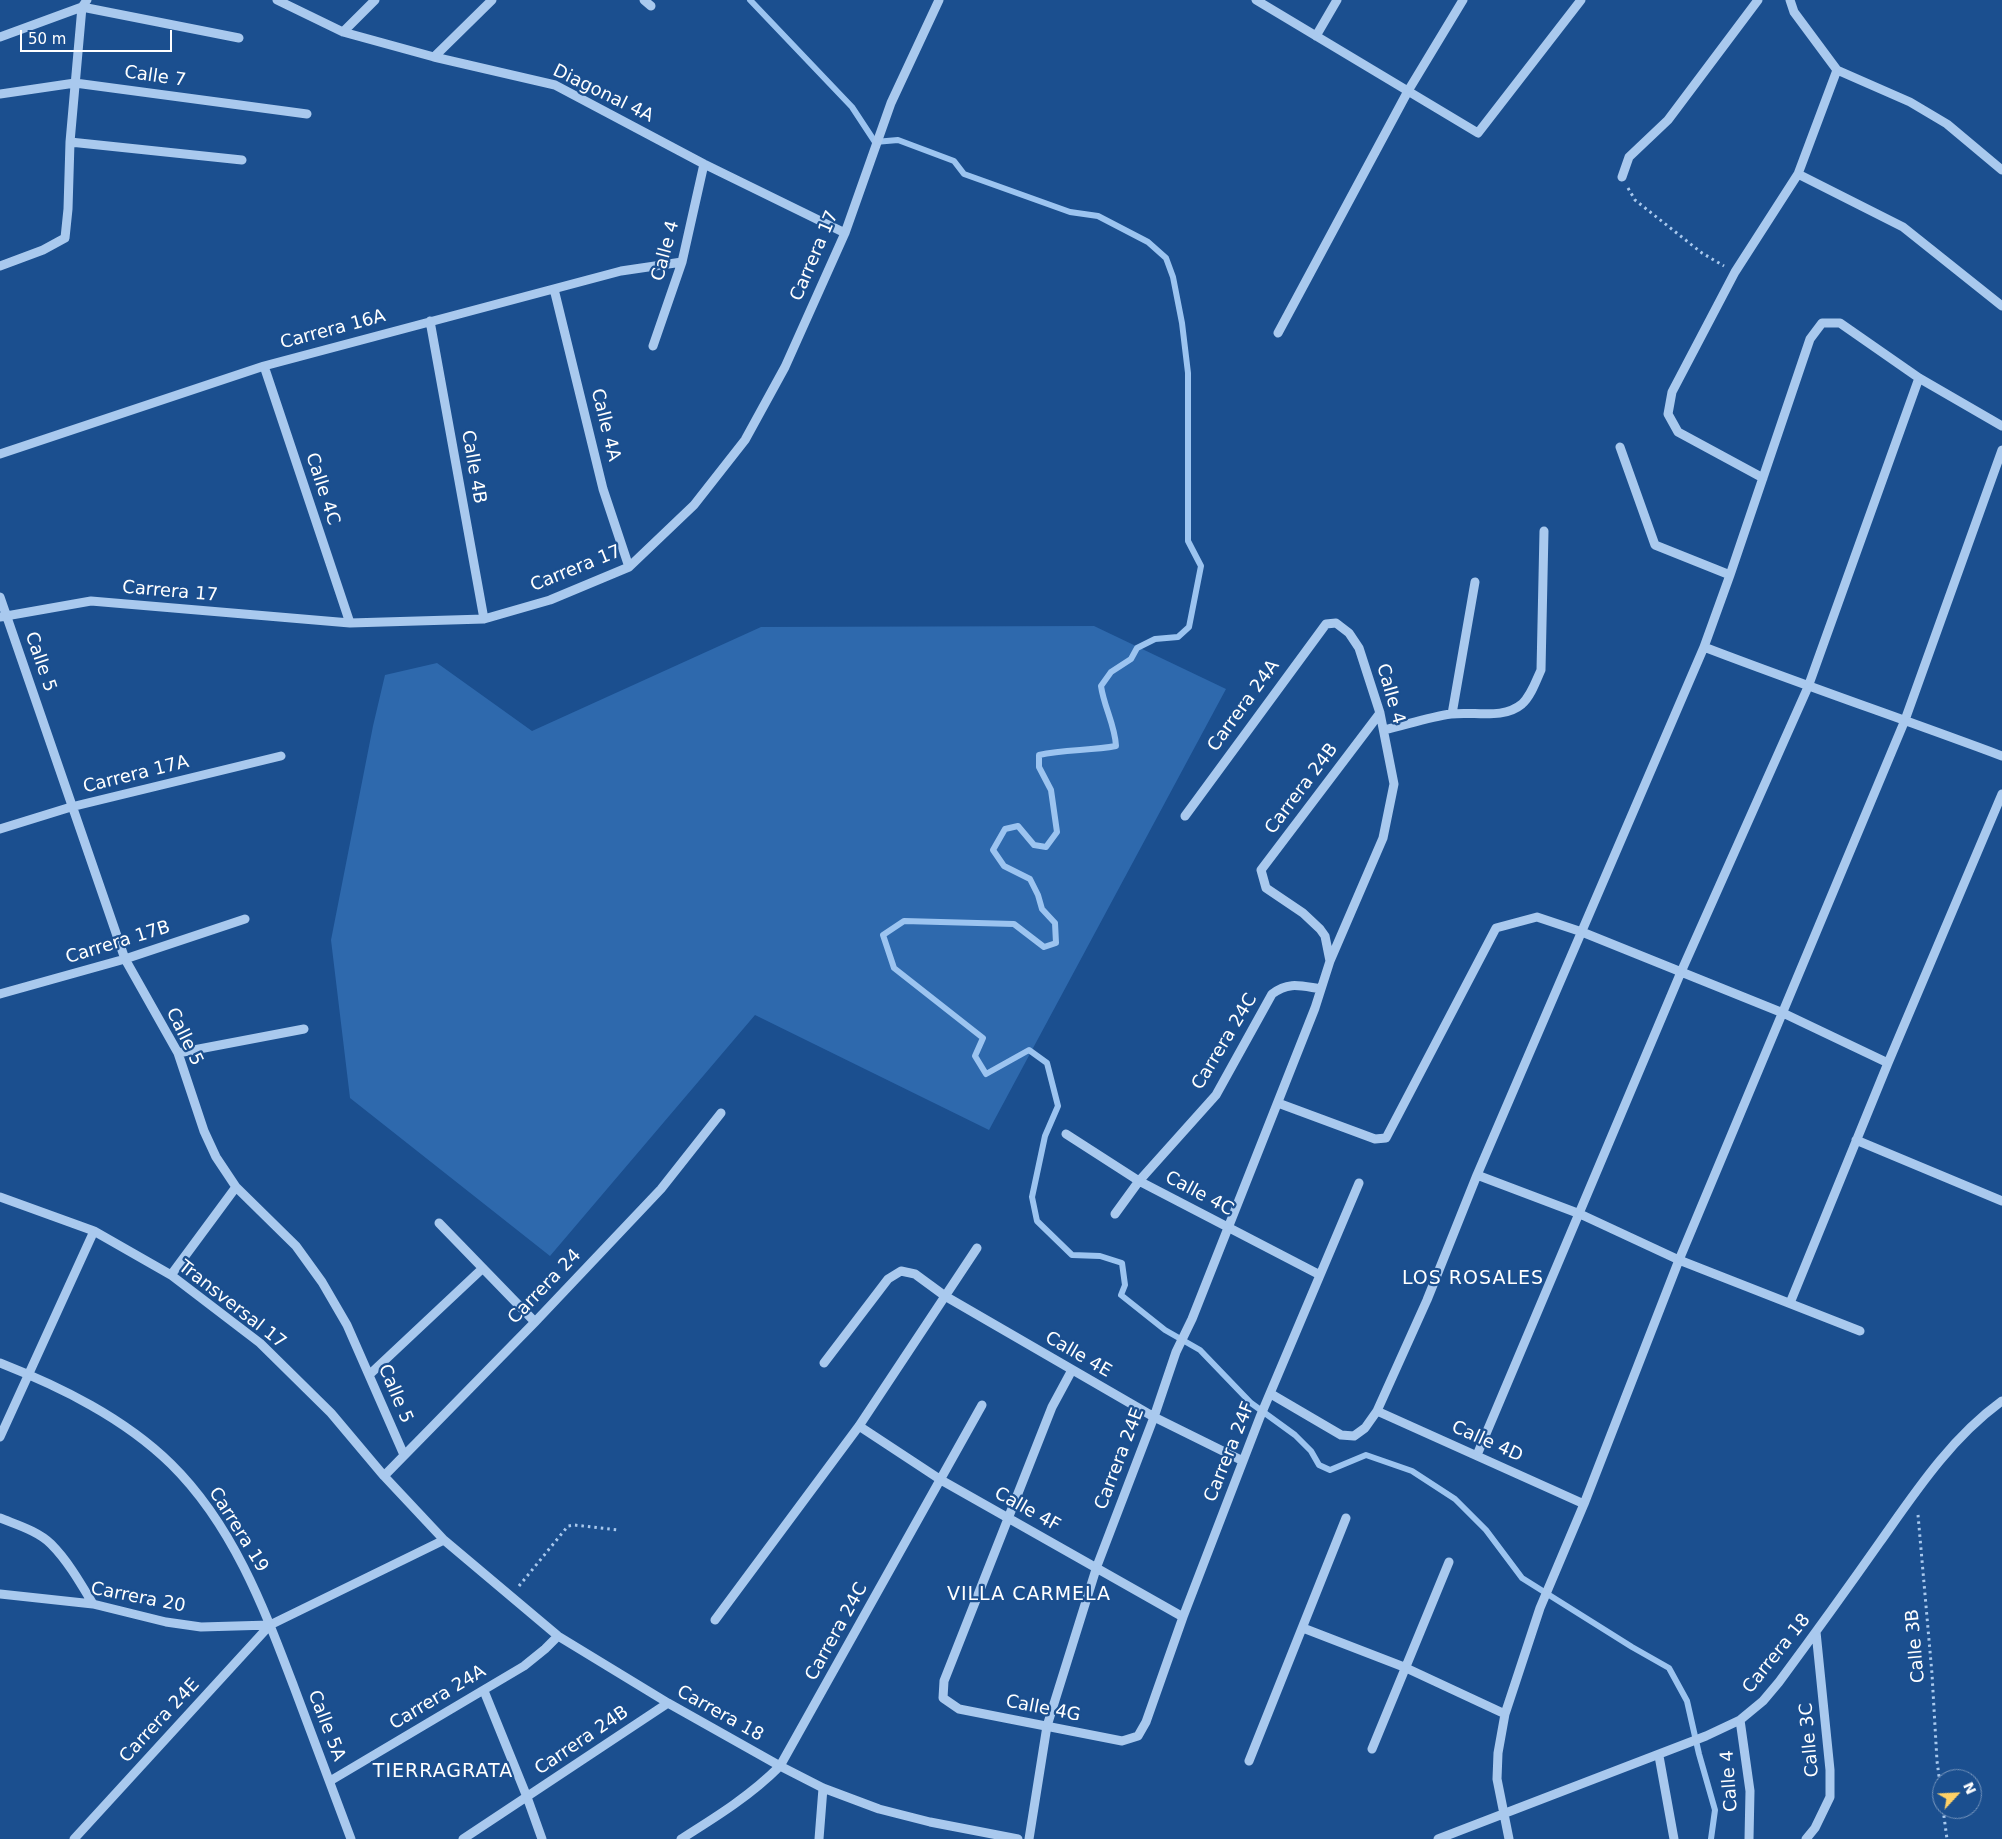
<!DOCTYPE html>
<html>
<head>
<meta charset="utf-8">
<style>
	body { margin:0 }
	#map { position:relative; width:2002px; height:1839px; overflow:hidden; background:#1b4f8f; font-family:"DejaVu Sans",sans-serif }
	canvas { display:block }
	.north { position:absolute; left:1932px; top:1769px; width:50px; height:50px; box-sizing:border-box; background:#1b4f8f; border:1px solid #7695bc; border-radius:50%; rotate:65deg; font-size:14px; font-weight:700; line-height:20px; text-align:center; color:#fff }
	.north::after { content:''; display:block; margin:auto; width:18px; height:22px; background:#ffd166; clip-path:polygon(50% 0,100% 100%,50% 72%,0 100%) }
	.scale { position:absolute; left:20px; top:30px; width:152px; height:22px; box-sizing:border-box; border:2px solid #fff; border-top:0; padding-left:6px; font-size:15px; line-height:18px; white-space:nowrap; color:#fff; -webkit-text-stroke:4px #1b4f8f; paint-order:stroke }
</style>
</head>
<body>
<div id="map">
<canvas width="2002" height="1839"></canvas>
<div class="north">N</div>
<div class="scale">50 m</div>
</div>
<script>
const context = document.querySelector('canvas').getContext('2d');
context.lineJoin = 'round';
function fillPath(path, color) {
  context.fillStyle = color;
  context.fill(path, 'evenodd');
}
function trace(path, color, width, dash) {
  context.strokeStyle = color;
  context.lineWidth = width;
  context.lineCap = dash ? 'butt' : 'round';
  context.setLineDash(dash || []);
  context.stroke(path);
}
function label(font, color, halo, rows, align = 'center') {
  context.font = font + ' "DejaVu Sans",sans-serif';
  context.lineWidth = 4.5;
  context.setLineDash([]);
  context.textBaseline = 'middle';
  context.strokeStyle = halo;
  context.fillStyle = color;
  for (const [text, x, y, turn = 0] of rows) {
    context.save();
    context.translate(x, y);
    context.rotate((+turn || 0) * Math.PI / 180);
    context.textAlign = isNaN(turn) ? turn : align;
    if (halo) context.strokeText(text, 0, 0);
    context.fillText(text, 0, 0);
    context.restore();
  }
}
fillPath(new Path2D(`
	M1094,626L1226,689L989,1130L755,1015L550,1256L350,1098L331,940L373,726L385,675L437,663L532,731L761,627Z`), '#2e69ad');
trace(new Path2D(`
	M750,0L852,107L875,142L898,140L954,161L964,174L1070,212L1098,216L1148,242L1166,258L1173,277L1182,323L1188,373V541L1201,566L1189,627L1178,637L1155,639L1137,648L1131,659L1111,672L1101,686C1104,707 1115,725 1116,746C1090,751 1064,749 1039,755V767L1051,790L1057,832L1046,847L1034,845L1018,826L1005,829L993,850L1004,866L1030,879L1038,895L1042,909L1055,923L1056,943L1044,947L1014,924L904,921L883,935L894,968L983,1038L975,1056L986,1074L1029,1050L1047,1063L1058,1106L1045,1136L1032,1197L1037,1221L1072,1255L1100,1256L1122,1263L1125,1285L1121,1295L1165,1330L1200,1350L1251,1403L1295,1435L1311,1451L1319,1465L1330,1470L1366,1455L1412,1471L1455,1499L1486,1530L1522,1578L1632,1647L1669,1668L1687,1701L1699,1754L1715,1810L1711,1839`), '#9cc4f0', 6);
trace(new Path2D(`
	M1628,188L1635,200L1702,253L1724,266
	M1918,1515L1932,1674L1937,1761L1942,1799
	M519,1586L568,1526L574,1525L618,1530
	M1943,1809L1947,1839`), '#a9c9ee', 3, [2.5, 4]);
trace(new Path2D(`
	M277,0L343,32L434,57L555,85L704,164L845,233
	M644,0L651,6
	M1256,0L1478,133L1581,0
	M343,32L375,0
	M1316,36L1337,0
	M0,37L82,7L239,38
	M434,57L492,0
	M1837,70L1910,102L1947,124L2002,170
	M0,94L75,83L307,114
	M70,142L242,160
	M1798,174L1903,227L2002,306
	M1622,177L1629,157L1668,120L1758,0
	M0,266L43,250L65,238L68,209L70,142L82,7L87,0
	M554,289L603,489L629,567
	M430,321L484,619
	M1278,333L1408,91L1463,0
	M653,346L682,262L704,164
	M264,366L350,623
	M1620,447L1655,545L1730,575
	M0,454L264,366L621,271L682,262
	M1763,478L1678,432L1668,414L1672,392L1735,272L1798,174L1837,70L1794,12L1790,0
	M0,597L125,959L178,1053L204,1131L216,1157L236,1187L296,1246L322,1282L347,1325L404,1455
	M0,617L91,601L350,623L484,619L550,600L629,567L694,505L745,440L785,367L845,233L891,103L939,0
	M1704,647C1803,685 1903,719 2002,756
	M1452,714L1475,582
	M1384,730C1406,725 1429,717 1451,714C1474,711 1503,720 1522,704C1531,696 1536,681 1541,670L1544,531
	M0,829L71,807L281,756
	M1330,961L1325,936L1320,929L1303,913L1266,888L1261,870L1380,713
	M0,994L125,959L245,919
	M178,1053L304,1029
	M1278,1103L1375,1139L1386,1138L1496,928L1537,917L1582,932L1783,1013L1888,1063
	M1066,1134L1139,1181L1320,1275
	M1856,1140L2002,1201
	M1477,1175L1580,1214L1679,1260L1860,1331
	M0,1197L94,1231L171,1275L260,1343L331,1413L384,1476L444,1540L558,1636L668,1703L780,1766L823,1788L879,1809L930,1822L1018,1839
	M1115,1214L1139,1181L1216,1095L1272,994C1289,981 1301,986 1321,989
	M439,1223L535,1322
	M171,1275L236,1187
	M1790,1303L1888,1063L2002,794
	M0,1363C61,1387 124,1418 171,1464C233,1525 264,1608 294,1687C313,1738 332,1788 351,1839
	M824,1363L888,1279L901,1271L915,1274L945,1296L1154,1417L1243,1461
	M1072,1370L1052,1407L944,1681L943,1698L959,1709L1122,1741L1138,1736L1146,1722L1183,1617L1260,1417L1359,1183
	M369,1375L483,1268
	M1271,1394L1341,1435L1354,1436L1365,1428L1377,1411L1427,1300L1477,1175L1704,647L1730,575L1810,339L1822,323H1840L1919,378L2002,426
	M1377,1411L1584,1504
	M859,1426L941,1480L1183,1617
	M0,1437L94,1231
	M1477,1455L1681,972L1808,687L1919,378
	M384,1476L535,1322L661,1189L721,1113
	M0,1518C17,1525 38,1531 51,1544C68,1561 81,1584 93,1604
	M0,1594L93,1604L166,1622L201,1627L270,1625
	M715,1620L859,1426L977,1248
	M1303,1628L1404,1667L1505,1714
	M484,1691L527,1797L542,1839
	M1740,1720L1750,1791L1749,1839
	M1372,1749L1449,1562
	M1659,1756L1674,1839
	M1249,1761L1346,1518
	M330,1781L524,1666L545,1649L558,1636
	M74,1839L270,1625L444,1540
	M463,1839L668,1703
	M681,1839C716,1817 750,1796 780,1766L982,1405
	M819,1839L823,1788
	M1029,1839L1047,1726L1097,1566L1154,1417L1176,1352L1192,1319L1315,1008L1330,961L1383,838L1394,784L1380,713L1359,648L1349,633L1336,623L1326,624L1185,816
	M1438,1839L1706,1736L1740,1720L1763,1701L1779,1682C1813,1636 1847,1589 1880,1542C1916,1491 1951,1438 2002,1401
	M1509,1839L1497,1779L1498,1753L1505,1714L1540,1608L1584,1504L1679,1260L1905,720L2002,450
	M1806,1839L1815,1828L1830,1797V1770L1816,1632`), '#a9c9ee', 9);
label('18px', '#fff', '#1b4f8f', [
	["Calle 7",155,77,8],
	["Diagonal 4A",603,94,26],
	["Calle 4",666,251,-75],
	["Carrera 17",815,256,-67],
	["Carrera 16A",333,330,-15],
	["Calle 4A",605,425,76],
	["Calle 4B",473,467,80],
	["Calle 4C",322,489,72],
	["Carrera 17",576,569,-22],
	["Carrera 17",170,592,5],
	["Calle 5",40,662,71],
	["Calle 4",1390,694,74],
	["Carrera 24A",1244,706,-54],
	["Carrera 17A",136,775,-14],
	["Carrera 24B",1302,789,-53],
	["Carrera 17B",118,943,-17],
	["Calle 5",184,1037,64],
	["Carrera 24C",1225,1042,-59],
	["Calle 4C",1199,1194,28],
	["Carrera 24",545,1287,-46],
	["Transversal 17",232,1305,38],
	["Calle 4E",1078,1355,30],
	["Calle 5",395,1394,67],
	["Calle 4D",1487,1442,24],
	["Carrera 24F",1230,1452,-68],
	["Carrera 24E",1120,1459,-69],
	["Calle 4F",1027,1510,29],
	["Carrera 19",238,1530,58],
	["Carrera 20",138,1598,11],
	["Carrera 24C",837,1632,-61],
	["Calle 3B",1916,1646,-95],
	["Carrera 18",1777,1654,-51],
	["Carrera 24A",438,1698,-31],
	["Calle 4G",1043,1709,11],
	["Carrera 18",720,1714,29],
	["Carrera 24E",160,1721,-47],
	["Calle 5A",326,1726,69],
	["Calle 3C",1810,1740,-95],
	["Carrera 24B",582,1741,-34],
	["Calle 4",1730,1781,-94]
]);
context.letterSpacing = '1px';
label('19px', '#fff', '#1b4f8f', [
	["LOS ROSALES",1473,1279],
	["VILLA CARMELA",1029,1595],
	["TIERRAGRATA",443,1772]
]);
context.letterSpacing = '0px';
</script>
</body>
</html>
